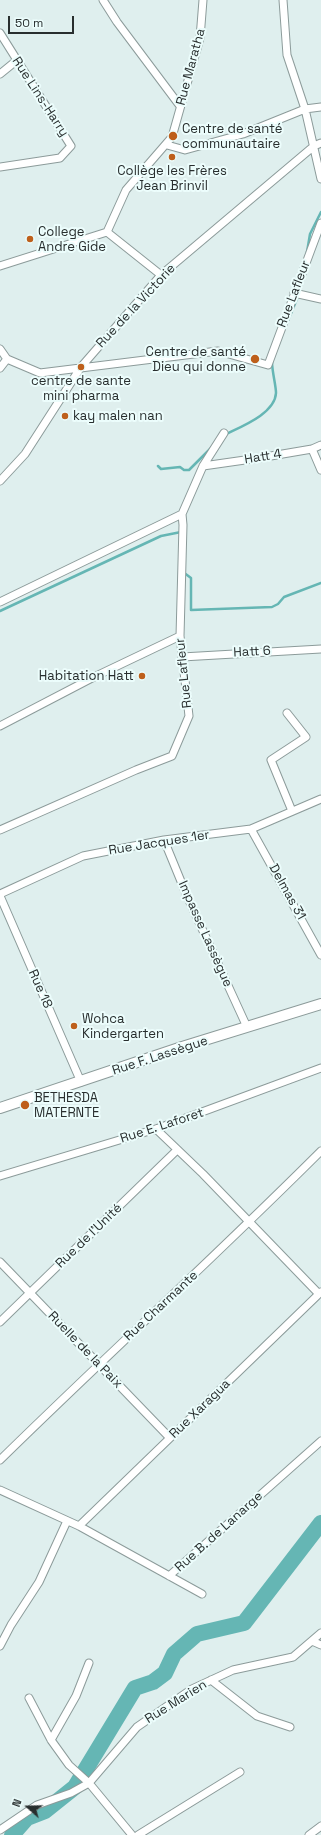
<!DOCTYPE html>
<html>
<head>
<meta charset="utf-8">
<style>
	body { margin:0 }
	#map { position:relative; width:321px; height:1835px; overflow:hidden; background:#dfefee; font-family:"Space Grotesk",sans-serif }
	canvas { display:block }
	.north { position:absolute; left:8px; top:1787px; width:40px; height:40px; -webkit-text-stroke:3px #ecfdfc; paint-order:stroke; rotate:290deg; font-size:11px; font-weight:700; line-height:16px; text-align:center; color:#282e2e }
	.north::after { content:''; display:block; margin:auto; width:14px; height:18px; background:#282e2e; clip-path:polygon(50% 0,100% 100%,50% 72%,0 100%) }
	.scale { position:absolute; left:8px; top:16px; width:66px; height:18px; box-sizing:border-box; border:2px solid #282e2e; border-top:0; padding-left:5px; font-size:12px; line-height:14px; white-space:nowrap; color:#282e2e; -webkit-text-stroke:3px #ecfdfc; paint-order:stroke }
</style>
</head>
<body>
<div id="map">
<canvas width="321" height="1835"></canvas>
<div class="north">N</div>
<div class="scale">50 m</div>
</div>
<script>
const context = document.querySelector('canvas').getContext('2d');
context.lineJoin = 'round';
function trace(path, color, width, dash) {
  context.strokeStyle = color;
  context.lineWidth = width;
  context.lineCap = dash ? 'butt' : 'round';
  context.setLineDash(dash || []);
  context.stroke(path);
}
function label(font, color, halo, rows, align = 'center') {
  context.font = font + ' "Space Grotesk",sans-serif';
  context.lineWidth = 4;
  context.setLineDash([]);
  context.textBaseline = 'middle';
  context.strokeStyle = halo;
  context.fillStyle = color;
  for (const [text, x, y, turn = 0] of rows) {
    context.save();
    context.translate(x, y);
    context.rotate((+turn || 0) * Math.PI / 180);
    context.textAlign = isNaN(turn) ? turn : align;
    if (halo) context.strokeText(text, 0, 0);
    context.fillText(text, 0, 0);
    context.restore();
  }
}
trace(new Path2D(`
	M307,252L310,234L321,212
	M287,323L299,294
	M224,435C240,427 275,414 276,393C276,386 272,371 272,362
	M158,466L161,469L180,467L184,470H189L212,447
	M183,572L191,578V610L272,607L278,604L284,597L321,583
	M0,611L161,536L181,532`), '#65b6b4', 2.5);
trace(new Path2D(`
	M12,1835L27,1818L45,1811L75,1787L135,1688L153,1682L165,1673L174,1654L197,1634L244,1623L321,1523`), '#65b6b4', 16);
const street = new Path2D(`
	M103,0L117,22L180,106
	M283,0L287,55L305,109L321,179
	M0,33L71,146L60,158L0,167
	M0,74L16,61
	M167,145L185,150L243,134L305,109L321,107
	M107,232L126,190L172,137L200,38L203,0
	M0,266L107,232L161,275
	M294,293L321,299
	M0,349L7,359L40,373L218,351L268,365L321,223
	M0,368L7,359
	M312,449L321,470
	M203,466L259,458L312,449L321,445
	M0,481L25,454L81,367L161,275L314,146L321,143
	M0,602L182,514
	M182,657L321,649
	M287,713L306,737L271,760L292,811
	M0,726L94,677L180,636
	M251,829L321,955
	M0,830L136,770L172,756L189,716L180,636L183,525L182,514L203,466L224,433
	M164,840L187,896L247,1027
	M0,894L83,856L164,840L251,829L321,799
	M0,896L81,1082
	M156,1129L203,1174L319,1294
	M0,1176L156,1129L321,1068
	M0,1262L170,1438
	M0,1322L177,1150
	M0,1460C106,1356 216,1256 321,1151
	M0,1490L79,1526L202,1594
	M79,1526L321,1292
	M169,1576L321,1441
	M312,1641L321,1645
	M0,1646L11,1625L39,1582L67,1521
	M211,1680L257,1716L290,1727
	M29,1698L51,1740L69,1765L89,1783L132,1835
	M51,1740L76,1696L89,1663
	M0,1830L37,1805L71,1793L89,1783L137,1727L192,1689L233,1670L293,1657L321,1633
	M138,1835L240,1772
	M309,1835L321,1826`);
const secondary = new Path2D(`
	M0,1108L182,1047L321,1004`);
trace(street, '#8c9b9a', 9);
trace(secondary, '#8c9b9a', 12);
trace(street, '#fff', 7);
trace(secondary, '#fff', 10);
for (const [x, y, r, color] of [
	[173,136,5,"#be5f1b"],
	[172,157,4,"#be5f1b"],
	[30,239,4,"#be5f1b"],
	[255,359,5,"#be5f1b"],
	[81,367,4,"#be5f1b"],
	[65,416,4,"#be5f1b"],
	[142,676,4,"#be5f1b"],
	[74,1026,4,"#be5f1b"],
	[25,1105,5,"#be5f1b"]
]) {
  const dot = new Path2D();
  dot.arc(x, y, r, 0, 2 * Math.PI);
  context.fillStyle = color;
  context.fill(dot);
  trace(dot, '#ecfdfc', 1.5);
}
label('13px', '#282e2e', '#ecfdfc', [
	["Rue Maratha",191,67,-75],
	["Rue Lins-Harry",40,97,57],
	["Rue Lafleur",294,294,-69],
	["Rue de la Victorie",136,306,-47],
	["Hatt 4",263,457,-9],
	["Hatt 6",252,652,-3],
	["Rue Lafleur",184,673,-96],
	["Rue Jacques 1er",159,843,-9],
	["Delmas 31",287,892,61],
	["Impasse Lassègue",205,934,66],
	["Rue 18",40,989,66],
	["Rue F. Lassègue",160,1056,-18],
	["Rue E. Laforet",162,1126,-18],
	["Rue de l'Unité",89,1236,-44],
	["Rue Charmante",161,1306,-43],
	["Ruelle de la Paix",85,1350,46],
	["Rue Xaragua",200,1409,-44],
	["Rue B. de Lanarge",219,1532,-42],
	["Rue Marien",176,1702,-32]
]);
label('13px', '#282e2e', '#ecfdfc', [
	["Centre de santé",182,129],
	["communautaire",182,144],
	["Collège les Frères",172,171,"center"],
	["Jean Brinvil",172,186,"center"],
	["College",38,232],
	["Andre Gide",38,247],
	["Centre de santé",246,352,"right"],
	["Dieu qui donne",246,367,"right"],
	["centre de sante",81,381,"center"],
	["mini pharma",81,396,"center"],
	["kay malen nan",73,416],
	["Habitation Hatt",134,676,"right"],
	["Wohca",82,1019],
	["Kindergarten",82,1034],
	["BETHESDA",34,1098],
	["MATERNTE",34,1113]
], 'left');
</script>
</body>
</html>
